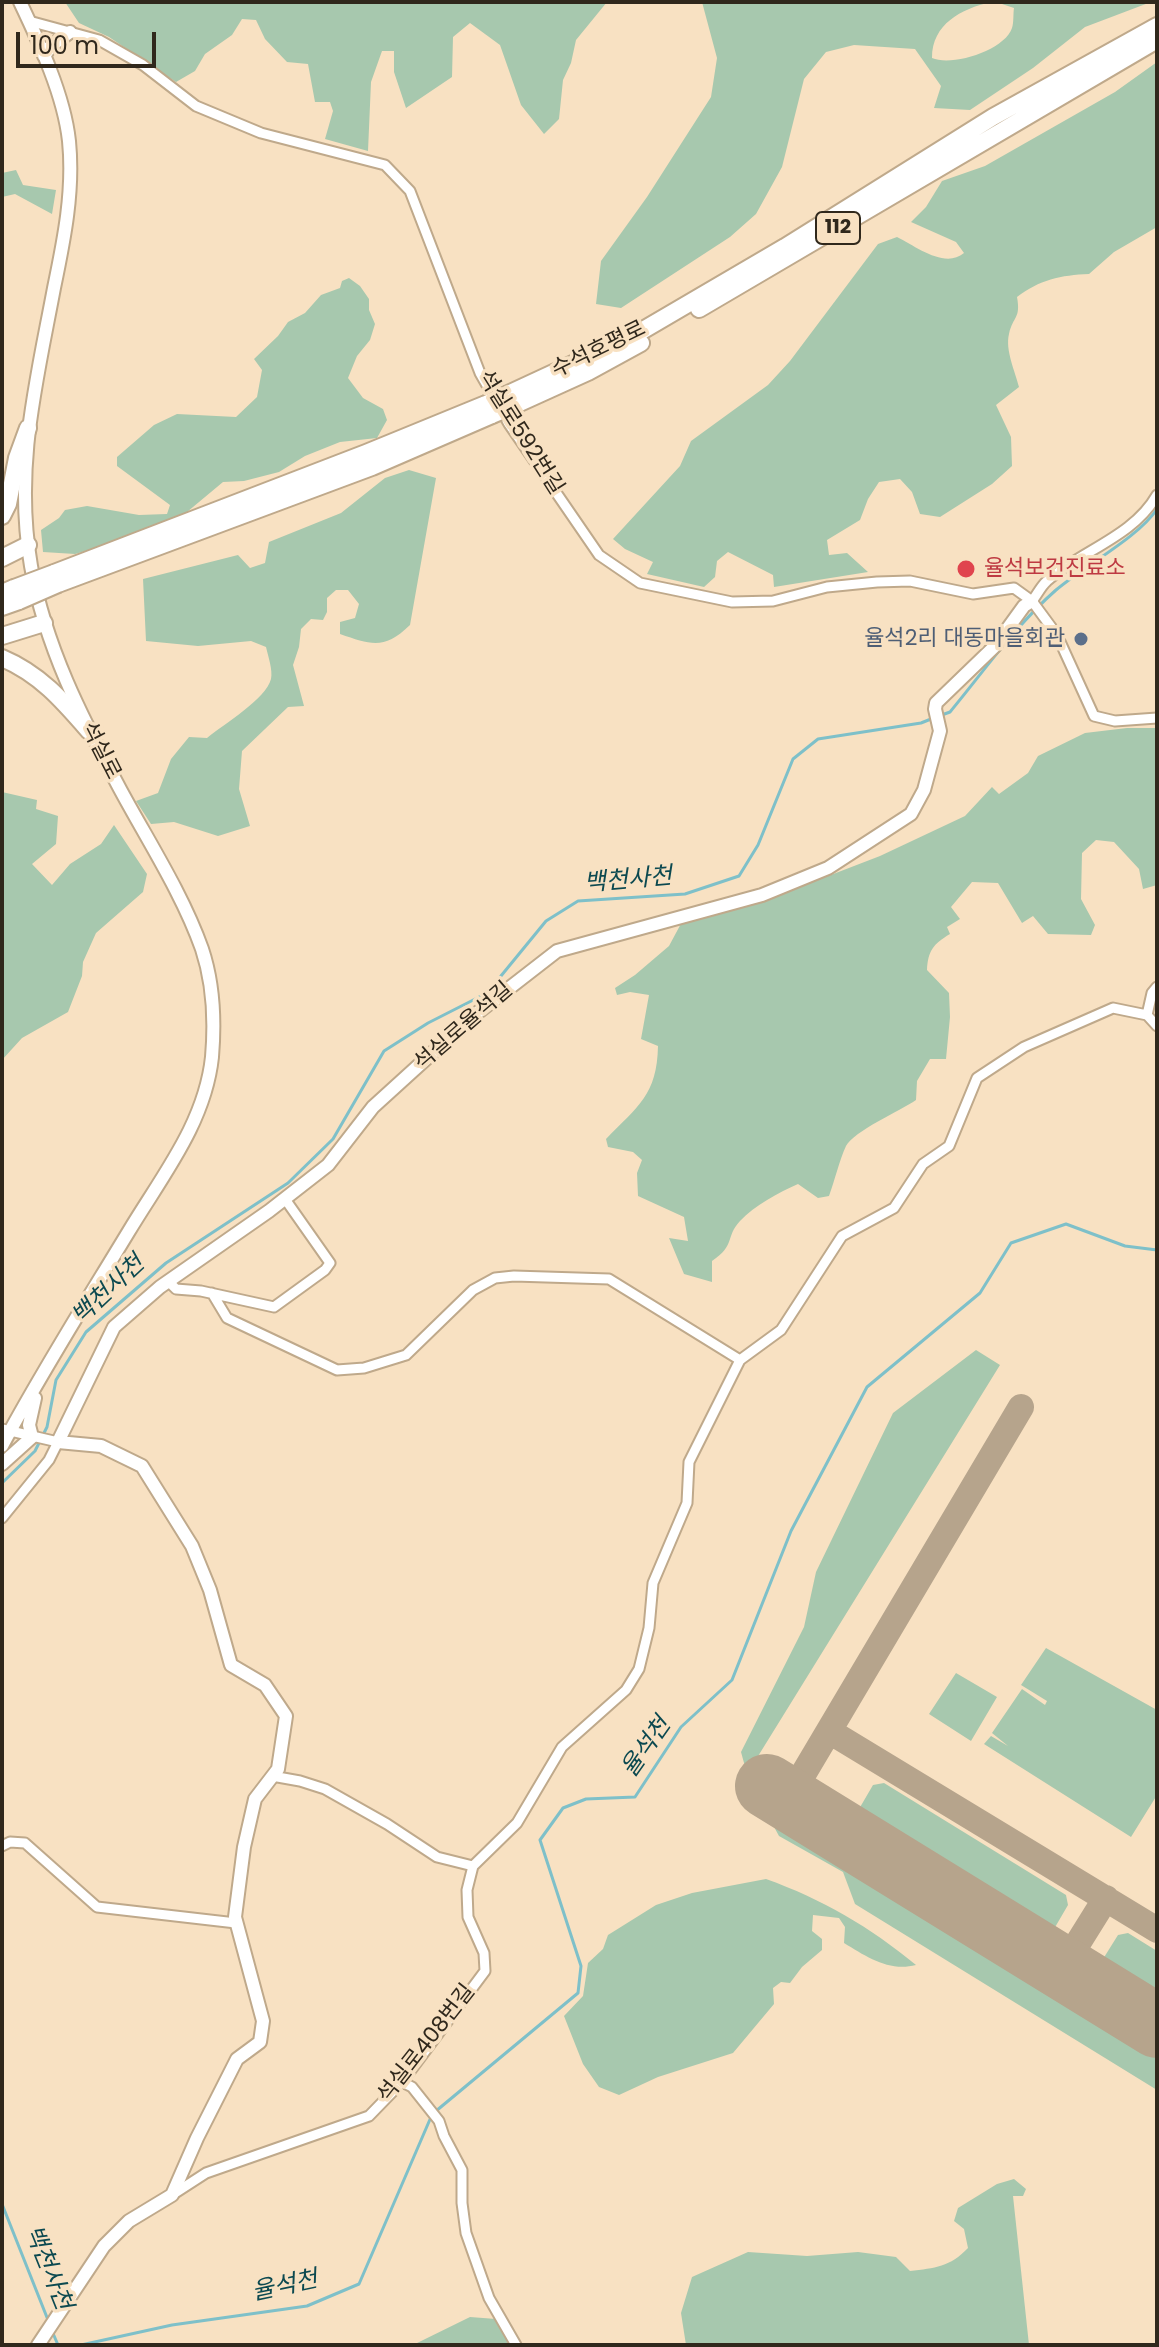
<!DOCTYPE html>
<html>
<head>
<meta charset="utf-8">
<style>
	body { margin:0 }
	#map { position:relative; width:1159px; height:2347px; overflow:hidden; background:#f8e1c2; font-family:Poppins,sans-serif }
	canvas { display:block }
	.frame { position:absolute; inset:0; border:4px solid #30281c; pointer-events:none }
	.scale { position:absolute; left:16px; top:32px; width:140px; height:36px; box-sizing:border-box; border:4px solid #30281c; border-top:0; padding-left:10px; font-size:24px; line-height:28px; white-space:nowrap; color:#30281c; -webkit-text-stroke:6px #f8e1c2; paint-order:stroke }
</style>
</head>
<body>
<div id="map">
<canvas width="1159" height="2347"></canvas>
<div class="frame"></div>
<div class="scale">100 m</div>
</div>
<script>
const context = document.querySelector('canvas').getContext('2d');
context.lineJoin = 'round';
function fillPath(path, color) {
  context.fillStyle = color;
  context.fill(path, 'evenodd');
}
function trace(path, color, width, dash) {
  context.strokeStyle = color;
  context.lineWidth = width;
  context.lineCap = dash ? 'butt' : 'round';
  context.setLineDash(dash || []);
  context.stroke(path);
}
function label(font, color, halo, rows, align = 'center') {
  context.font = font + ' Poppins,"Noto Sans KR",sans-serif';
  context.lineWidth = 7;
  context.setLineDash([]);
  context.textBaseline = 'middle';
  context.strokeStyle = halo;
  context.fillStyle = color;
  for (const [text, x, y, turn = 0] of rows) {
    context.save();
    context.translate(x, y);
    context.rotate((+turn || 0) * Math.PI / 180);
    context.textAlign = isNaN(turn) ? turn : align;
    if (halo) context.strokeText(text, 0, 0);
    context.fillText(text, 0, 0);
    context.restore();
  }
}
fillPath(new Path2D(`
	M65,2H607L576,40L571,63L563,80L559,119L544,134L521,105L500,45L470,23L453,37L452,77L406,108L394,72V51H382L371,82L368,151L325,139L333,111L330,102H315L308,64L287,62L265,39L256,20L242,19L232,35L205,54L195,71L176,82L109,37L79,23Z
	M702,2H991C961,9 932,24 932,58C952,67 1005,50 1012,28C1014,22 1013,14 1014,8L996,2H1151L1085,27L1033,68L970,110L934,108L941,86L915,49L854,45L826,52L804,79L782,167L756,214L730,237L621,308L596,304L601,261L647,197L711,97L717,58Z
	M1157,62V227L1114,252L1089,274C1061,275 1039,280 1017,297C1021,319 1013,316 1009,334C1005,350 1015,371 1019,387L996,405L1011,437L1012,466L992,484L940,517L920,514L912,492L900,479L879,482L868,499L860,520L827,540L829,555L847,553L868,572L774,587L773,575L728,552L717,561L715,577L704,587L647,574L653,562L625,549L613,539L680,466L691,441L768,385L790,361L878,244L897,237C917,247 945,269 964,253L956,242L911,222L926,207L942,181L985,166L1115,92Z
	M16,170L23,185L56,190L52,214L15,194L2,197V173Z
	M349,278L360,286L369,299V310L375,324L370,340L357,356L348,378L363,398L383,409L387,420L377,438L340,442L305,456L279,472L244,481L223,482L187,512L106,545L75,554L43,552L41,530L59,518L65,510L87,506L139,515L167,514L170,505L117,466V457L154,425L177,414L236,417L257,397L262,370L254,359L278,336L288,322L305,313L321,295L340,288L342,281Z
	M409,470L436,478L410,625C384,650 372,645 340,634V622L355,618L359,604L348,590H336L327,598V612L323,620L311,619L301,629L299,647L293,665L304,706L288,707L242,751L239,789L250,826L218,836L174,822L151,824L136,801L158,793L171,759L189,737L207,738C224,724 266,699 271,679C273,670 268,656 266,647L251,641L198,646L146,641L143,579L238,555L250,568L265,563L269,542L341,513L385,478Z
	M1127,728H1157V885L1143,889L1139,869L1114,842L1096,840L1082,853L1081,899L1095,925L1091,935L1048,934L1033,916L1022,923L998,883L972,882L951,907L960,919L947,927L950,934C933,944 928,951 927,970L949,993L950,1017L946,1059H930L917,1081L916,1100C900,1111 854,1131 846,1146C839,1161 835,1180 829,1196L818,1198L798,1184C778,1193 755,1205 740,1221C725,1237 736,1245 712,1261V1282L684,1274L669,1238L688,1241L684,1217L638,1196L637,1173L642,1160L633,1152L608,1147L606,1139C638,1106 657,1095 658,1046L641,1039L649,995L630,992L617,995L615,988L635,975L669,946L684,918L771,898L880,856L965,816L992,787L999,794L1028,773L1038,756L1085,733Z
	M2,792L37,800L36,809L58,816L56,844L32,864L52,885L70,864L101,844L114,825L147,874L143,892L96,933L83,962L82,976L68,1012L22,1038L2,1060Z
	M976,1350L1000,1365L747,1774L769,1811L1157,2050V2090L855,1904L843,1872L779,1836L749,1781L741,1752L804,1627L816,1572L893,1413Z
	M1046,1648L1157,1710V1795L1131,1837L984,1744L991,1736L1008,1746L992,1733L1022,1689L1045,1705L1047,1701L1021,1685Z
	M956,1673L997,1697L971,1741L929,1714Z
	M884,1783L1066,1895L1068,1905L1054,1929L1044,1931L862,1818L859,1809L873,1785Z
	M766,1879C822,1899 870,1927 916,1965C889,1972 867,1957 844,1943L845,1927L839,1918L813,1915L812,1931L822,1939V1950L802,1967L790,1983L781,1982L773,1988L774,2004L733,2053L658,2077L619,2095L599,2087L583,2064L564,2016L583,1996L588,1963L603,1949L608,1935L656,1905L692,1893Z
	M1128,1933L1157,1951V2000L1105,1967L1103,1959L1118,1935Z
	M1014,2179L1026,2189L1023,2196H1013L1029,2345H686L681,2313L692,2277L748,2252L807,2256L858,2252L896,2257L910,2271C935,2268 950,2267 968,2248L964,2229L954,2221L958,2208L997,2184Z
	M470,2317L496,2319L509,2345H413Z`), '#a7c8ae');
trace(new Path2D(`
	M939,716L950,712C984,671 1016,625 1056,590C1084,566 1139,537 1157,509
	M2,1483L35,1451L47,1427L56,1380L86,1332L166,1263L288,1183L333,1139L384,1051L428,1023L487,993L546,921L578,901L685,894L739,876L758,845L793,759L818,739L921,723L931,719
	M436,2111L578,1993L581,1966L540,1840L563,1808L586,1799L635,1797L681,1727L732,1680L791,1531L867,1387L980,1293L1011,1243L1066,1224L1125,1246L1157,1250
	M2,2204L48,2320
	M52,2331L58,2345
	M81,2345L172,2325L307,2306L359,2284L431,2117`), '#7ec0c9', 3);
trace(new Path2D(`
	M829,1731L1157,1930
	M789,1798L1021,1407
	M1063,1967L1106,1898`), '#b6a48c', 26);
trace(new Path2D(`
	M767,1786L1157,2026`), '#b6a48c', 64);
const street = new Path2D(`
	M29,21L99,40L143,65L196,106L261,133L385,165L410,191L480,373L509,424L599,555L640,583L732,602L773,601L827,587L877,582L910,581L973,594L1014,588L1032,601
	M1032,601L1057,635L1094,716L1115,721L1157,718
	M1032,601C1037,595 1041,586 1047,581C1082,550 1133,537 1157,495
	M1147,1015L1152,993L1157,987
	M168,1281L176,1289L201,1291L274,1307L325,1270L330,1263L285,1199
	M212,1293L227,1318L337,1370L364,1368L406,1355L473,1290L495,1278L514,1276L609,1279L740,1360
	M2,1429L58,1442L49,1460L2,1518
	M272,1776L300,1781L325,1789L387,1824L437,1857L473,1866
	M2,1846L10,1842L25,1843L97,1907L236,1923
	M402,2082L412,2087L439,2121L444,2136L462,2170V2203L466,2233L489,2298L516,2345
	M172,2195L206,2173L369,2116L402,2082L485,1971L484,1953L468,1917L467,1890L473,1866L517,1823L562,1747L626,1690L639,1669L649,1628L653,1583L687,1503L689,1462L740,1360L781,1330L842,1236L894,1208L923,1164L949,1146L977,1078L1024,1047L1113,1008L1147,1015L1157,1026`);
const secondary = new Path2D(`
	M44,56L51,46L70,32
	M2,1446C41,1373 86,1302 129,1231C162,1176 205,1123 212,1057C215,1022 213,982 202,949C182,893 148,841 120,789C82,718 45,646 31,566C14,468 36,384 54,288C64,240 74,191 69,141C64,95 40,44 20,2
	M2,1464L32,1437L29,1425L35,1398
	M38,2345L104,2246L129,2221L172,2195L197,2138L237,2059L260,2042L263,2021L235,1917L244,1847L255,1799L278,1769L286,1716L265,1685L231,1665L210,1590L192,1546L142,1466L101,1446L58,1442L114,1327L160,1287L269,1211L328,1165L373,1107L472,1017L557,951L762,895L828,868L911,814L924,790L940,731L935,709L936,703L995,646L1024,606L1032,601`);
const highway = new Path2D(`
	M699,309L1157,40
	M508,394L633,336L785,247L993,117L1157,26
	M513,406L588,372L641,343
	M2,516L8,504L17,458L28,428
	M2,558L28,545
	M54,573L366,453L486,404
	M58,584L372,467L492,415
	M2,593L14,588
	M2,607L19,601
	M2,636L44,623
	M2,658C40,674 63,701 89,731`);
trace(street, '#bfa98b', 13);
trace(secondary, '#bfa98b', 16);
trace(highway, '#bfa98b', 20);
trace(street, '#fff', 9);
trace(secondary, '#fff', 12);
trace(highway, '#fff', 16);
const highwayBridge = new Path2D(`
	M486,404L508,394
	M492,415L513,406
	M14,588L54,573
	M19,601L58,584`);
trace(highwayBridge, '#bfa98b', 20, []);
trace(highwayBridge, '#fff', 16);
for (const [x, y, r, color] of [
	[966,569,10,"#e0444e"],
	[1081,639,8,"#5c6f8a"]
]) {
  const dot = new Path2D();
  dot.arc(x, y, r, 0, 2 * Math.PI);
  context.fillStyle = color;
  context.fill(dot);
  trace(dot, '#f8e1c2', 3);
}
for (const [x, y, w] of [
	[838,228,44]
]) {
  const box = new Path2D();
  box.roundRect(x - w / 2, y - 16, w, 32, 6);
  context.fillStyle = '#f8e1c2';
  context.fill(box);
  trace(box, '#30281c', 2);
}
label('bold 20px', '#30281c', null, [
	["112",838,228]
]);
label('22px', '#30281c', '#f8e1c2', [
	["수석호평로",599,350,-26],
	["석실로592번길",520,433,58],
	["석실로",100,751,63],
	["석실로율석길",464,1027,-41],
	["석실로408번길",427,2044,-52]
]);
label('22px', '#be3a42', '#f8e1c2', [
	["율석보건진료소",984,569]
], 'left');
label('22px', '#4e5e75', '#f8e1c2', [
	["율석2리 대동마을회관",1065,639]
], 'right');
label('italic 24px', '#0c4950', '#f8e1c2', [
	["백천사천",628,881,-5],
	["백천사천",109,1291,-43],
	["율석천",647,1748,-55],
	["백천사천",47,2268,68],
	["율석천",285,2287,-12]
]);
</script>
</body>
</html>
